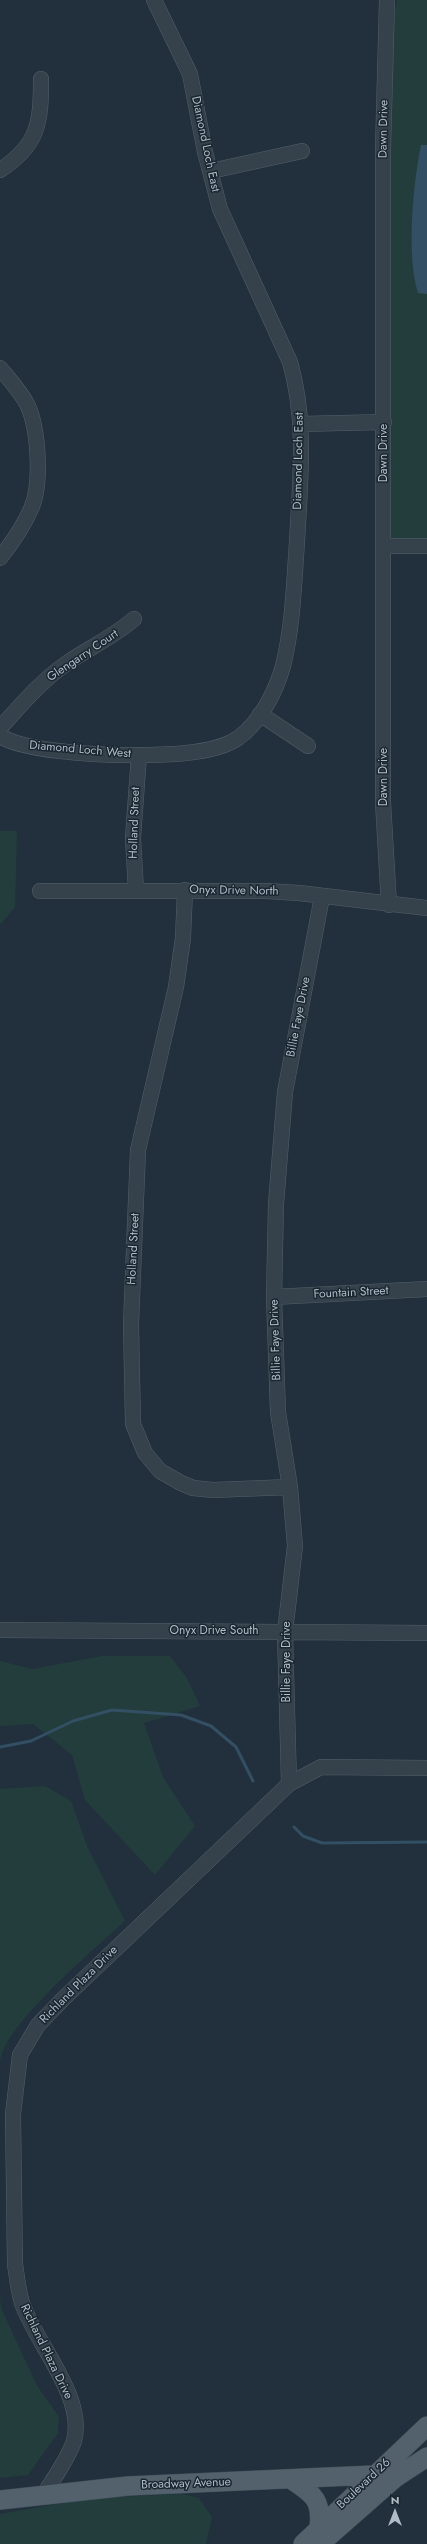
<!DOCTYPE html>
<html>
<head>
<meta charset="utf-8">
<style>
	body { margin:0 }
	#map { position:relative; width:427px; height:2544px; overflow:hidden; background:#21303c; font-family:Jost,sans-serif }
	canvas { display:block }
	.north { position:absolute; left:375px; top:2492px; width:40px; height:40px; -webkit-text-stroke:3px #1a2730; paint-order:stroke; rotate:0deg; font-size:11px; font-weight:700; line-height:16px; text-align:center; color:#b0bdc8 }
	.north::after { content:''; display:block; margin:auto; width:14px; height:18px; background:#b0bdc8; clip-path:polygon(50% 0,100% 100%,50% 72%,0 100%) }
</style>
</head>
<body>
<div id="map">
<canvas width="427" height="2544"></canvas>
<div class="north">N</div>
</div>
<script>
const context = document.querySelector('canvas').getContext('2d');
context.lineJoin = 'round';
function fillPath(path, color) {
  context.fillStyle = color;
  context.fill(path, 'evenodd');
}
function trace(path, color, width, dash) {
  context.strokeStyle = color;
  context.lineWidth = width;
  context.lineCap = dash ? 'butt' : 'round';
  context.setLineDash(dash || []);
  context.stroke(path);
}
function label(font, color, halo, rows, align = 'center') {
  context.font = font + ' Jost,sans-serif';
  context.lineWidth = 3;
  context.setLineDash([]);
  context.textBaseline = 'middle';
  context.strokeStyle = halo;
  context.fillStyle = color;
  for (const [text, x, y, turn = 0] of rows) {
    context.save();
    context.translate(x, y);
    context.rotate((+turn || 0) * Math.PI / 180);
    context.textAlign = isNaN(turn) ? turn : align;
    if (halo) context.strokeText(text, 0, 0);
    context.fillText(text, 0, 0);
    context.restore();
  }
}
fillPath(new Path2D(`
	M397,0H427V539H389L386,63Z
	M0,831H17L15,907L0,925Z
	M102,1656H170L187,1678L200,1706L144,1723L163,1777L195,1826L155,1875L85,1800L72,1755L33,1724L0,1726V1661L32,1669Z
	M45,1786L71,1801L87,1846L125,1921C97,1947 1,2027 0,2063V1789Z
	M0,2295L1,2308L36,2384L59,2417L58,2433L28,2475L0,2478Z
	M183,2494L199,2498L212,2517L206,2544H0V2514L92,2498Z`), '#233d3c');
fillPath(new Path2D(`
	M421,145H427V294L418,293C406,256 413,184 421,145Z`), '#334f64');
trace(new Path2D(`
	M0,1747L31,1741L73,1721L112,1710L181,1715L211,1726L236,1747L253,1781
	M294,1827L303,1836L322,1843L427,1842`), '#334f64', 3);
const minor = new Path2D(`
	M387,0L383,149V802L389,905
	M0,170C39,145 41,122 41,79
	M211,171L302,151
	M0,368C9,379 20,391 27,404C39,429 42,485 31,509C23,527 12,543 0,558
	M301,424L384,422
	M383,546H427
	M260,714L308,746
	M0,728C21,705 41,681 67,663C89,648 113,637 134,619
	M0,736C24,751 96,755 125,755C155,755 213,756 238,738C260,723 276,691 283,666C293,626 294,583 297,542C300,482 307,421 290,362L220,209L205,152L190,74L154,0
	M136,890L133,838L139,755
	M185,890L183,938L176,987L138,1150L131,1324L133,1424L145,1453L160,1471L181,1483L193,1488L213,1490L290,1487
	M40,891H266L299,893L427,908
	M274,1297L427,1289
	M0,1630L427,1633
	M289,1784L285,1632L295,1546L290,1487L278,1412L274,1297L276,1204L285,1092L322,897
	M44,2494C54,2478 68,2459 74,2441C86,2397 36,2344 22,2303C18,2290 17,2277 15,2264L13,2114L20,2055L38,2025L63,1999L289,1784L321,1767L427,1768`);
const major = new Path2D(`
	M292,2480C315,2495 322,2501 319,2528
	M0,2500L128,2486L373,2475
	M303,2544L427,2426
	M320,2544L395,2478L427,2457`);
trace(minor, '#53606a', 16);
trace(major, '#3e4b55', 20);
trace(minor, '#35424c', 15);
trace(major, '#52616c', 19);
label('12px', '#b0bdc8', '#1a2730', [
	["Dawn Drive",384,129,-89],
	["Diamond Loch East",205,144,78],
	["Dawn Drive",384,453,-90],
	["Diamond Loch East",299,461,-89],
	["Glengarry Court",83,656,-34],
	["Diamond Loch West",80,750,5],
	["Dawn Drive",384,777,-90],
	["Holland Street",135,823,-88],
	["Onyx Drive North",234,891,1],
	["Billie Faye Drive",299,1017,-79],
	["Holland Street",134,1249,-87],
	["Fountain Street",351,1293,-3],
	["Billie Faye Drive",276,1340,-92],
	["Onyx Drive South",214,1631],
	["Billie Faye Drive",287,1662,-90],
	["Richland Plaza Drive",79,1985,-45],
	["Richland Plaza Drive",46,2352,64],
	["Broadway Avenue",186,2484,-2],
	["Boulevard 26",364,2484,-43]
]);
</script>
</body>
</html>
